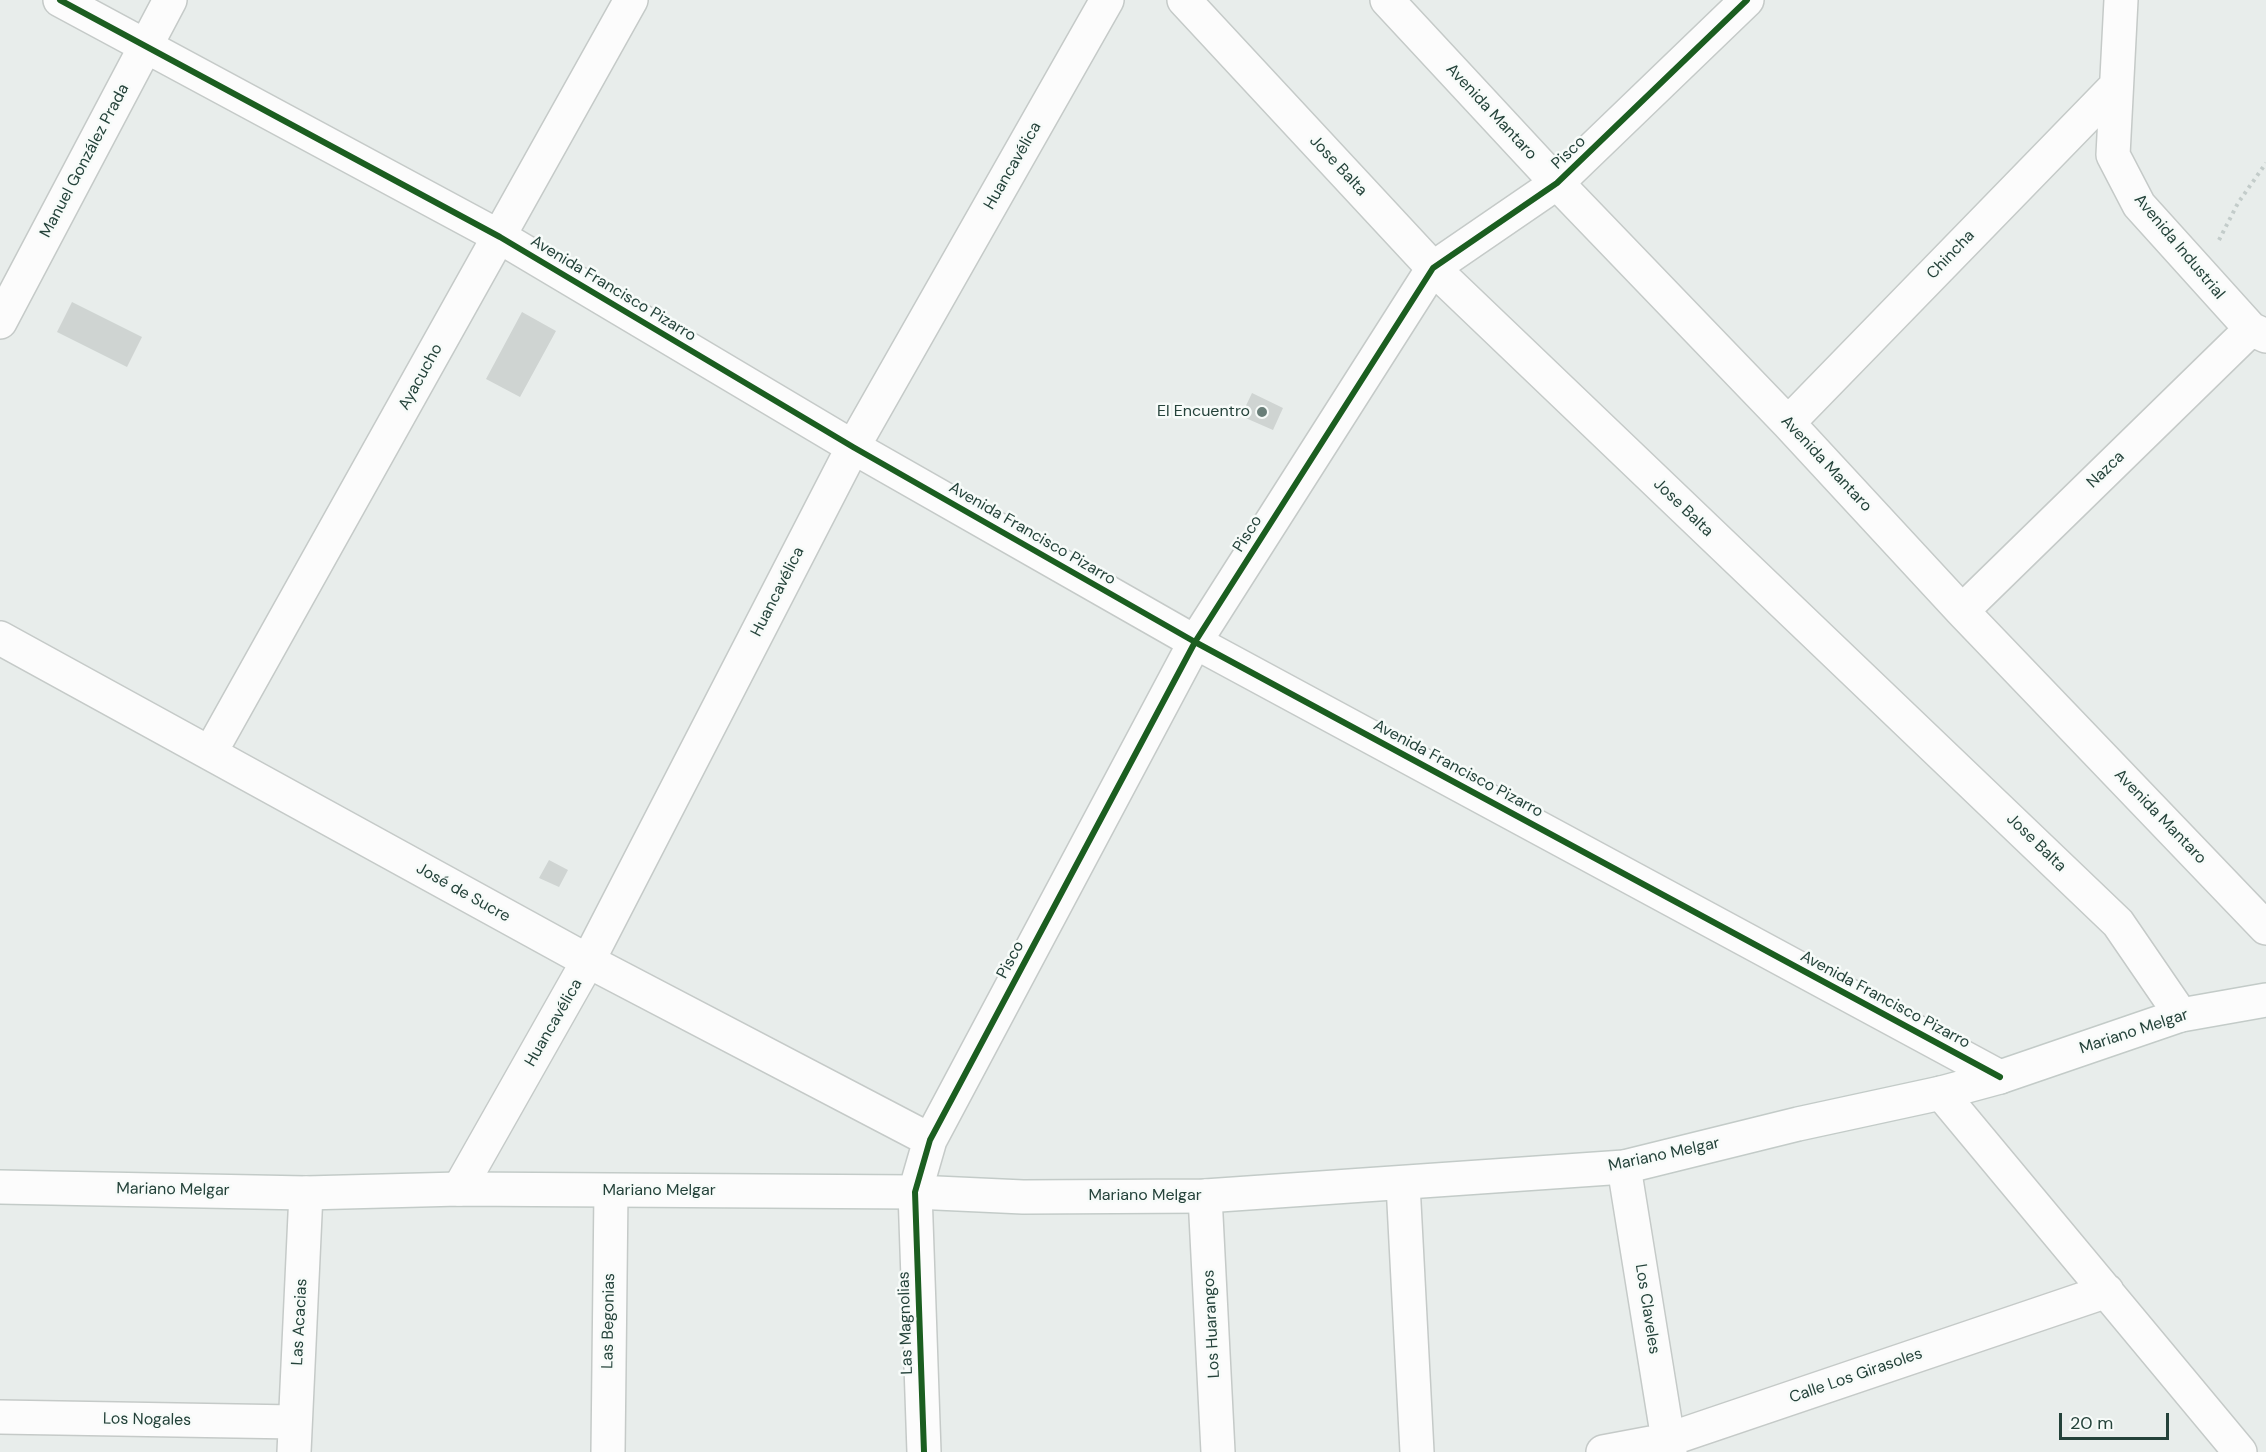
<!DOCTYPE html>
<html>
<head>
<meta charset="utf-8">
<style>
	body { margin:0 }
	#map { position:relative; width:2266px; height:1452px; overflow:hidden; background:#e8edeb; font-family:"DM Sans",sans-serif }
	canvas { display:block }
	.scale { position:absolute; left:2059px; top:1413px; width:110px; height:27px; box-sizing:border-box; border:3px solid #24423a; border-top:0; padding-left:8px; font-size:18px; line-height:21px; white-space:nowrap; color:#24423a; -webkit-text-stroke:4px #f7fbf9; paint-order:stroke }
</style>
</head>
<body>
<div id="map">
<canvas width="2266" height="1452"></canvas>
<div class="scale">20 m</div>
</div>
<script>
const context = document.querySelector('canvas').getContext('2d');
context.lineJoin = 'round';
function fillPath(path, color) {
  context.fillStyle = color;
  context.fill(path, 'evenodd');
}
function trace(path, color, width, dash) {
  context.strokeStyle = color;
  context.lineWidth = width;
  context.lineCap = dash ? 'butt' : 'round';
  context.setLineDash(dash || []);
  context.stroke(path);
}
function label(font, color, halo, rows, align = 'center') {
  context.font = font + ' "DM Sans",sans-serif';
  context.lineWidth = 5;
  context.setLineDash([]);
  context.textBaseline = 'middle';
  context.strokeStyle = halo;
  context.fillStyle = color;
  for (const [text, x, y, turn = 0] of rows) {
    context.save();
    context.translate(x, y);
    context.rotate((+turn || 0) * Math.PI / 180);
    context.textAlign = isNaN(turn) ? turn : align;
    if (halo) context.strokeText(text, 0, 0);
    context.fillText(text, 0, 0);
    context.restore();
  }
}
fillPath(new Path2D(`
	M72,302L142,337L127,367L57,332Z
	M522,312L556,331L520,397L486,379Z
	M1252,393L1283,408L1273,430L1241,416Z
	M549,860L568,870L559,887L539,878Z`), '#cfd4d2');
const street = new Path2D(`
	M60,0L500,237L853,447L1195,642L2000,1077
	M1184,0L1433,268L2118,923L2181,1015
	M1387,0L1557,183L1788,423L1962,611L2266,928
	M2121,0L2113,155L2139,205L2251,329L2266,336
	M0,322L170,0
	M1788,423L2115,87
	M1962,611L2251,329
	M0,638L588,961L930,1140
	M210,753L631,0
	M1941,1093L2240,1452
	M1624,1167L1670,1452
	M1403,1184L1417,1452
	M459,1189L588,961L853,447L1107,0
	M1205,1196L1218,1452
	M0,1417L295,1422
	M294,1452L306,1193
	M608,1452L611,1191
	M924,1452L915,1192L930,1140L1195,642L1433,268L1557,183L1747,0
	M1603,1452L1667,1440L2107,1291`);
const secondary = new Path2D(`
	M0,1187L306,1193L459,1189L915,1192L1023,1197L1205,1196L1624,1167L1798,1124L1941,1093L2000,1077L2181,1015L2266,1000`);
trace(street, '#c5cac8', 36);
trace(secondary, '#c3cbc8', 36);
trace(new Path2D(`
	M2219,240L2238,203L2266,163`), '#c3ccca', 4, [3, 4.5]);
trace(street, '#fcfcfc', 33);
trace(secondary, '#fcfcfc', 33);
trace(new Path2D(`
	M60,0L500,237L853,447L1195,642L2000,1077
	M924,1452L915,1192L930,1140L1195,642L1433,268L1557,183L1747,0`), '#1b5e20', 6);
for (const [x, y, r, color] of [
	[1262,412,6,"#697e78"]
]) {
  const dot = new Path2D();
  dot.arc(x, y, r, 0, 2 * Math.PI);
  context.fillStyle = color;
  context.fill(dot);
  trace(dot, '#f7fbf9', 2);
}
label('16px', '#24423a', '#f7fbf9', [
	["Avenida Mantaro",1491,112,47],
	["Pisco",1569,153,-44],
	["Manuel González Prada",85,161,-62],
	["Huancavélica",1013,166,-60],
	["Jose Balta",1338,166,47],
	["Avenida Industrial",2179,247,50],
	["Chincha",1951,255,-46],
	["Avenida Francisco Pizarro",613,289,31],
	["Ayacucho",421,377,-61],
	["Avenida Mantaro",1826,464,47],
	["Nazca",2106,470,-44],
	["Jose Balta",1683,508,44],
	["Avenida Francisco Pizarro",1032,534,30],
	["Pisco",1248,534,-58],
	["Huancavélica",778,592,-63],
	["Avenida Francisco Pizarro",1458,769,28],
	["Avenida Mantaro",2160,817,46],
	["Jose Balta",2036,843,44],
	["José de Sucre",463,893,29],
	["Pisco",1011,960,-62],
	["Avenida Francisco Pizarro",1885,1000,28],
	["Huancavélica",554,1023,-60],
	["Mariano Melgar",2134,1032,-18],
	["Mariano Melgar",1664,1155,-12],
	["Mariano Melgar",173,1190,1],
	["Mariano Melgar",659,1191],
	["Mariano Melgar",1145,1196],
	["Los Claveles",1647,1309,81],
	["Las Begonias",609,1321,-89],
	["Las Acacias",300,1322,-87],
	["Las Magnolias",906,1323,-92],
	["Los Huarangos",1212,1324,-93],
	["Calle Los Girasoles",1856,1376,-19],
	["Los Nogales",147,1420,1]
]);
label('16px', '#24423a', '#f7fbf9', [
	["El Encuentro",1250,412]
], 'right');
</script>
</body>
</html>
